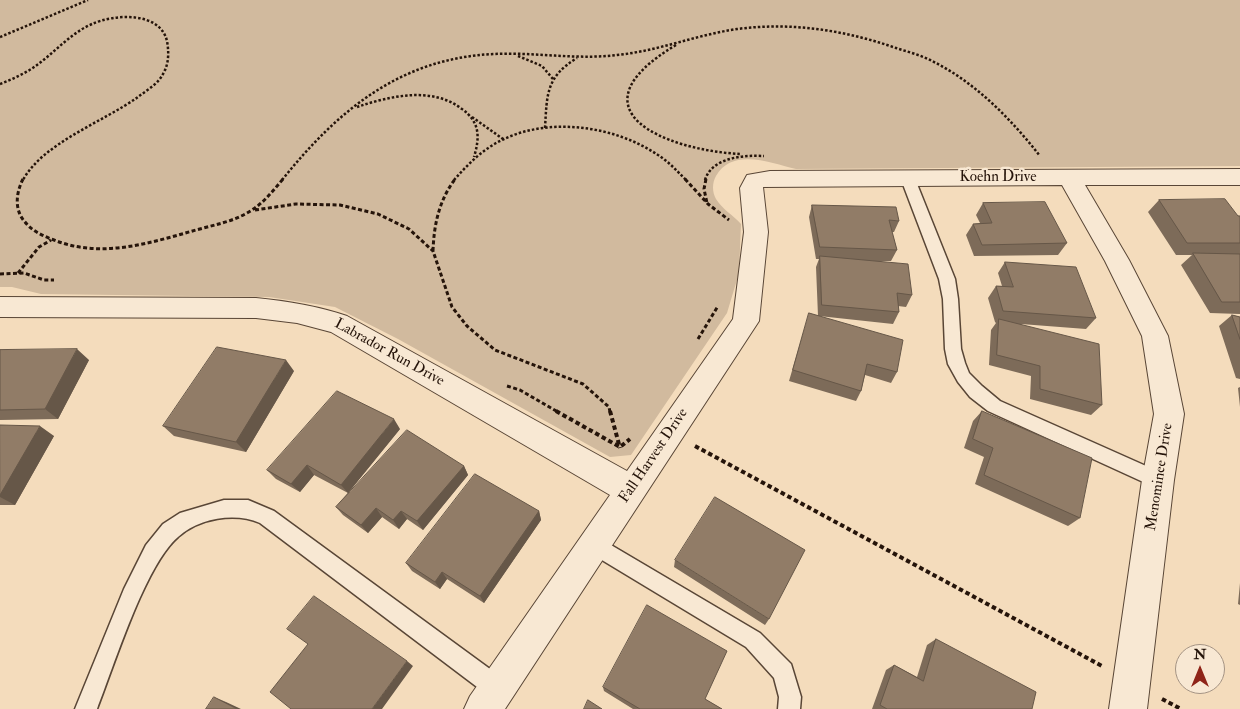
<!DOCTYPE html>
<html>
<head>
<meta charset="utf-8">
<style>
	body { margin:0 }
	#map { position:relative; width:1240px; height:709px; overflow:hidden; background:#f4dcbc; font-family:"IM FELL Double Pica",serif }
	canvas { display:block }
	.north { position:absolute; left:1175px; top:644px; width:50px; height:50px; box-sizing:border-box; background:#f8e8d3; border:1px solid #a49383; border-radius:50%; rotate:0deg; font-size:14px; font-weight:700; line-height:20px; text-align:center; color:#25140a }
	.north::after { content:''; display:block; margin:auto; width:18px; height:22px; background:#8f2418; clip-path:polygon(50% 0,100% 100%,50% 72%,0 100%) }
</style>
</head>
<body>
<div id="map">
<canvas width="1240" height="709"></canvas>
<div class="north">N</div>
</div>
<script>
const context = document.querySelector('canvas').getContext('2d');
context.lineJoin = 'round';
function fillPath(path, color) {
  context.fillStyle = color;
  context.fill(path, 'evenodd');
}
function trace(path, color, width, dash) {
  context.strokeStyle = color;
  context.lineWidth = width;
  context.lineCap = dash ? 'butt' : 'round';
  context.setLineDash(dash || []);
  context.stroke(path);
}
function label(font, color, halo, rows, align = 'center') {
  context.font = font + ' "IM FELL Double Pica",serif';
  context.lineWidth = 4.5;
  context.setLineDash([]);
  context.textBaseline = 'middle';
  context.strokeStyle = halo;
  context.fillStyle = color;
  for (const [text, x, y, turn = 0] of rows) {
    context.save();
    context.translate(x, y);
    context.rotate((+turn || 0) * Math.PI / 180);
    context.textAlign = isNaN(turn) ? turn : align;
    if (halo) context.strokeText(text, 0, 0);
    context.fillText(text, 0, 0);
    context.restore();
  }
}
fillPath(new Path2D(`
	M0,0H1240V166L796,169C772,163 732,147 716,176C712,183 712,192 716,199C722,209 733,215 741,224L739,273L727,313L631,455L610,457L398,339L335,307L269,297L41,294L12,287H0Z`), '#d1ba9e');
const service = new Path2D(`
	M908,175L913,176L915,179L955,279L958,299L961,349L965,363L969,373L982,386L1000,401L1164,474L1167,480L1164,486L1158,488L1152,486L988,411L970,397L958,382L948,364L945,349L943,299L939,279L901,179L903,176Z
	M224,500H248L274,511L505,680L508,688L505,696L497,699L489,696L260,523C235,512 199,518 178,537C145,565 114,666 97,709H75L124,589L146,545L163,524L180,513Z
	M594,535L760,633L791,664L801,697L800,709H778L779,697L774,678L746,647L587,551L584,544L587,537Z`);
const minor = new Path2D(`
	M1240,169V185H1085L1129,260L1168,336L1184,414L1174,480L1147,709H1109L1142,480L1154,414L1142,336L1105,261L1062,185L763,187L768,232L759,321L505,709H464L470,696L610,495L331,332L297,323L256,318L0,317V297L256,298C287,301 318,306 347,316L627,471L733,319L744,232L740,188L747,175L770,171Z`);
trace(service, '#594636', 3);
trace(minor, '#594636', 2);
trace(new Path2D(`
	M0,37L88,0
	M676,45C567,110 665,150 740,154
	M518,56L542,66L553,79
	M0,84C13,79 26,73 37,65C55,52 71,33 92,24C114,14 160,11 167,41C169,52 169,64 163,74C158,84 147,90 138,97C103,122 43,143 23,180
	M357,107C390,96 432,86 462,109C480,122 480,137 474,157
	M472,117L503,139
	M545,128C547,94 546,77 577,58
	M282,180C338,110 401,58 494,54C535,52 576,60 617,55C658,51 696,35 737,29C792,22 844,30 896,48C908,52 921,55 932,61C975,82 1011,119 1040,156
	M454,180C468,164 484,148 504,139C551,117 615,126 658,155C669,162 677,171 686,180
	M705,180C712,157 744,155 764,156`), '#25140a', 2.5, [2.5, 2]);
trace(new Path2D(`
	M23,179C16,193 14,210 25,222C32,231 43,236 54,240C101,259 150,243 196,230C214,225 231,222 247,213C262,205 272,192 283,179
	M685,179L708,204L729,220
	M706,179L704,189L707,203
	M255,210L296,204L340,205L378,214L409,229L433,251L452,307L467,326L495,350L583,384L609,407L610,412
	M433,251C434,224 439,201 455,179
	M18,273L39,247L51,240
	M0,274L24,273L44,280H54
	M698,339L718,306
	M507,386L520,390L558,412`), '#25140a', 3, [4, 2.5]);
trace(new Path2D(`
	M556,411L620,447L630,439
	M610,411L620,448
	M695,446L1102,666
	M1162,699L1181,709`), '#25140a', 4, [4.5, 3]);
fillPath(service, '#f8e8d3');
fillPath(minor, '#f8e8d3');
fillPath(new Path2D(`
	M1159,200L1240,216V314L1210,313L1181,265L1192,255H1176L1148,212Z
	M983,203L1067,243L1058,255L974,256L966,235L973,224L980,223L976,215Z
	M812,205L899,221L894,232H892L897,250L891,261H881L912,295L906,307L898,306L899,312L893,324L819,316L897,372L891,383L865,375L861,391L856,401L789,381L809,313L818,316L816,267L819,259H816L809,217Z
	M1005,262L1096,318L1086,329L1021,324L1102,405L1091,415L1030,399L1031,376L989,365L991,330L996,323L995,322L988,298L996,286H1002L998,273Z
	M1232,315L1240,317V379L1236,378L1219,326Z
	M0,350L89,360L58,419L0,420Z
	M294,371L246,452L174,436L163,426Z
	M1240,387V407L1238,388Z
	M982,411L1080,518L1068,526L975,484L984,457L964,448L973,421Z
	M0,425L54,436L15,505H0Z
	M400,429L349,492L464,466L468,475L423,530L407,519L399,529L382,517L368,533L343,515L336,507L348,493L314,475L300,492L276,479L267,470Z
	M539,511L541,520L484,603L447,579L440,589L412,571L406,563Z
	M675,560L769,619L765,625L674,567Z
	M1240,583V605L1238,604Z
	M936,639L1032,709H872L886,670L894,665L917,677L927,645Z
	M603,687L705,699L722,709H633L604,691Z`), '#7d6b59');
fillPath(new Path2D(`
	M77,349L89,360L58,419L45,409Z
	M286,360L294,371L246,452L236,442Z
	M394,419L400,429L348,493L341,485Z
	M40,426L54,436L15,505L0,497V495Z
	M307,465L314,475L300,492L291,484Z
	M464,466L468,475L423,530L417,521Z
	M376,508L382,517L368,533L361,525Z
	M401,511L407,519L399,529L393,520Z
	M539,511L541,520L484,603L480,596Z
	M442,572L447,579L440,589L435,582Z
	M407,661L413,666L382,709H372Z
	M214,697L226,702L241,709H237Z`), '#665748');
const building = new Path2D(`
	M1225,199L1238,216H1240V243H1187L1159,200Z
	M1045,202L1067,243L982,245L973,224L992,223L983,203Z
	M812,205L896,207L899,221L889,220L897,250L820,247Z
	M1193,253L1240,254V302H1222Z
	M820,256L908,264L912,295L897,293L899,312L822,305Z
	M1005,262L1076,267L1096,318L1003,311L996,286L1013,287Z
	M809,313L903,340L897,372L867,364L861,391L793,370Z
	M1232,315L1240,317V339Z
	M999,319L1099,344L1102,405L1040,389V366L997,355Z
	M217,347L286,360L236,442L163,426Z
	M77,349L45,409L0,410V350Z
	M337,391L394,419L341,485L307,465L291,484L267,470Z
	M982,411L1092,458L1080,518L984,475L993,448L973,439Z
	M0,425L40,426L0,495Z
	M407,430L464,466L417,521L401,511L393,520L376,508L361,525L336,507Z
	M475,474L539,511L480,596L442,572L435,582L406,563Z
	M715,497L805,550L769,619L675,560Z
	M314,596L407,661L372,709H291L270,692L308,644L287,629Z
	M647,605L727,651L705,699L722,709H640L603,687Z
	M936,639L1036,692L1032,709H887L880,705L894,665L923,681Z
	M214,697L237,709H206Z
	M588,700L602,709H584Z`);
fillPath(building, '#917c67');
trace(building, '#665748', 1);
label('15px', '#25140a', '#f8e8d3', [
	["Koehn Drive",998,178],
	["Labrador Run Drive",389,353,29],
	["Fall Harvest Drive",654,456,-56],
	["Menominee Drive",1160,477,-81]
]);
</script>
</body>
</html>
